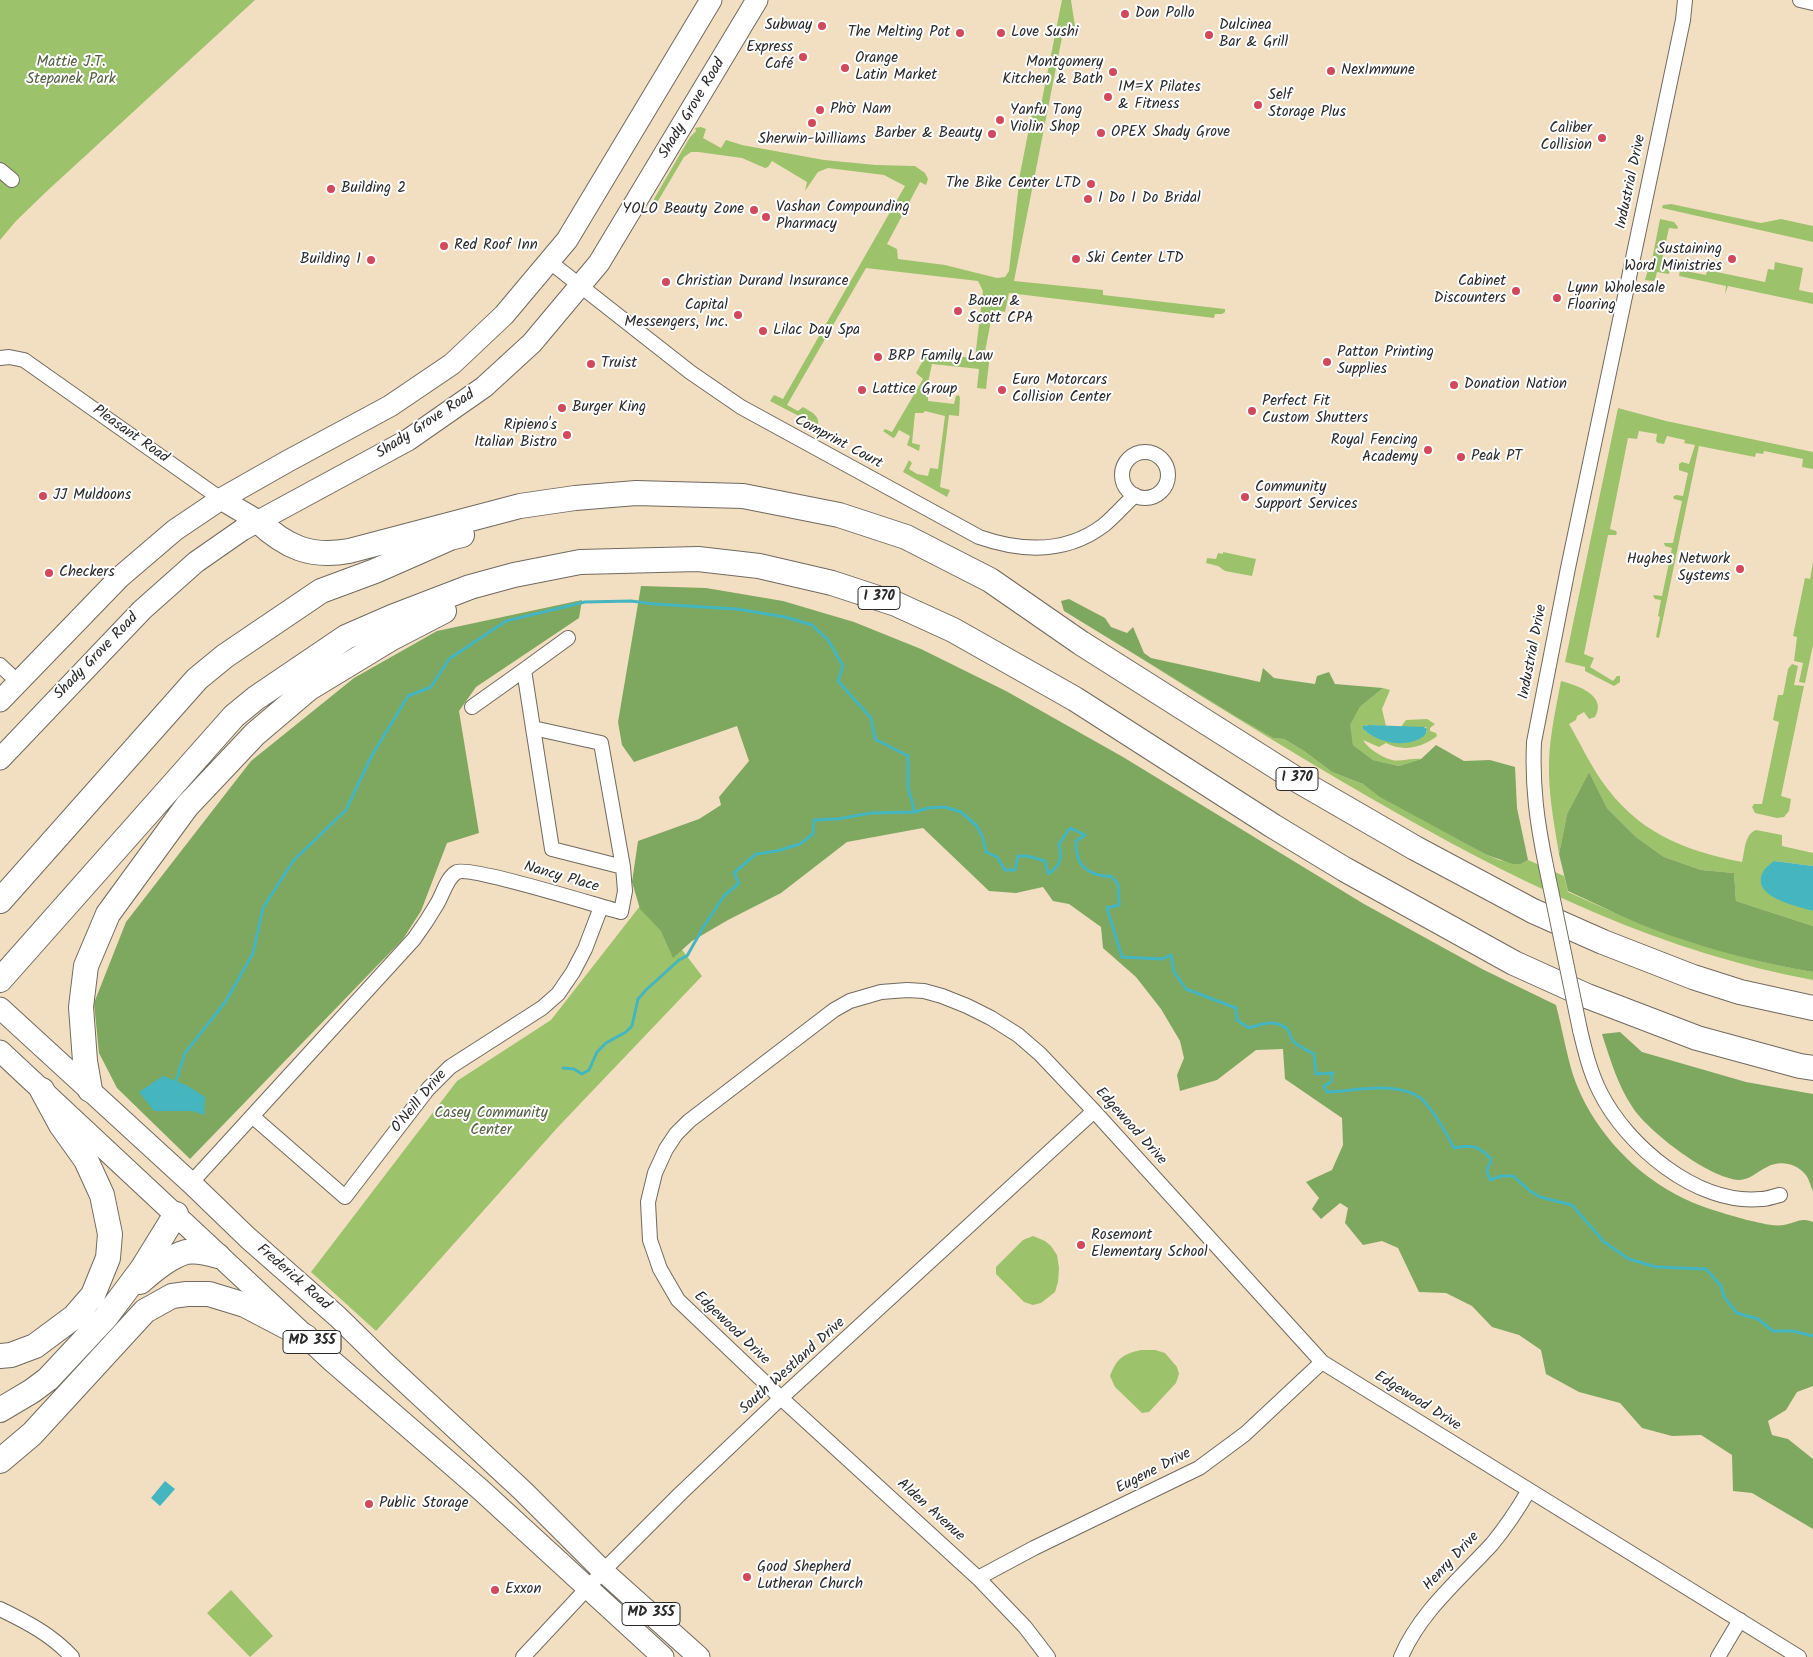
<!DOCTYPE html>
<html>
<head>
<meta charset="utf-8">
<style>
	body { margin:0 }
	canvas { display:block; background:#f2dfc1 }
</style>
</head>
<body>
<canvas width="1813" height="1657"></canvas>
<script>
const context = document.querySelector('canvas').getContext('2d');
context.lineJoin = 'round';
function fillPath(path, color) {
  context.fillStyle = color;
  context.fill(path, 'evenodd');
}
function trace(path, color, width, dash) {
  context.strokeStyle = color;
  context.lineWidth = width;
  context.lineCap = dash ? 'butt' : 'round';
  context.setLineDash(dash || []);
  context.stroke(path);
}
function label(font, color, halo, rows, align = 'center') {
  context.font = font + ' Kalam,sans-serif';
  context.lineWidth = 4;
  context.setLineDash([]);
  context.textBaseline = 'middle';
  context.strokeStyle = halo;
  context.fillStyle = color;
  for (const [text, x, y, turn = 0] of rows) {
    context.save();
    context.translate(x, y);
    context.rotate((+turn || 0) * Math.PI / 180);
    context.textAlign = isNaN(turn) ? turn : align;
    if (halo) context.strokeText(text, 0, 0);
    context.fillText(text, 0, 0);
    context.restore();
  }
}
fillPath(new Path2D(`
	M0,0H255L46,192L16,221L0,240Z
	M1062,0H1071L1075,26L1074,28L1064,27L1014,281L1103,290V295L1225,309V312L1222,314H1215L1214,318L1009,293L1005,312L996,310L992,315L985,352L990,354L986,389L977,388L979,369L932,364L926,391L928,393V401L954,404L956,396L958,395L960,397L959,416L949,415L940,487L950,490L947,497L903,472L909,460L912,463L909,469L917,474L928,476L930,468L938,469L945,416L925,411L923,413H915L912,443L920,445L919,451L907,445L910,436L899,430L895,437L893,438L883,431L885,429L892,432L923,379L916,373L926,355L933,354L975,358L983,291L978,281L866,268L787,405L798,411L803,407C811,412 820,415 818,426L770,401L774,395L783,399L905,186L884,175L828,168L818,172L805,191L807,182L772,161L768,167L765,168L742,158L698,152H691L684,157L658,201L654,202V199L690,137L696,131L695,128L701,127L706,129L703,138L721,148L726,140L742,145L824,160L876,165L915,166L925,173L928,179L926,185L920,182L887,244L897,249L898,259L945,265L997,278L1005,277L1009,271L1020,174L1032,113L1039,115Z
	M1671,204L1761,223L1781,219L1813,226V242L1662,208L1663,205Z
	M1660,219L1674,222L1678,227L1677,229L1669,228L1662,260L1671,263L1669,274L1657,272L1655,280L1653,281L1645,280L1648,270H1650Z
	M1775,262L1803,268L1799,290L1813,293V304L1728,286L1725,294L1726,286L1679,276L1680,270L1706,275L1707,270L1765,282L1768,269L1774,270Z
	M1618,408L1666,421L1813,452V469L1802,467L1803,459L1764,451L1763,454L1756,453L1755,457L1699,446L1659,638L1656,637L1660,617L1658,616L1661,600L1655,599L1653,596L1654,595L1662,596L1672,548L1665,546L1664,543H1673L1682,501L1674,499L1673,497L1676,495L1683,496L1688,473L1679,470V464L1682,462L1689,464L1695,445L1684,443L1685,440L1667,436L1664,444L1658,443L1656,441L1657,434L1639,431L1637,439L1628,438L1610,529L1616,531L1617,533L1616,535H1608L1584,654L1594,658L1590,667L1613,681L1617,676H1620V682L1614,686L1585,671V667L1565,662Z
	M1223,552L1256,559L1252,576L1225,571L1218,566L1206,563L1207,558L1216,559L1218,553L1223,554Z
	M1813,562V645L1805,683L1799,682L1803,663L1794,661L1797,637L1793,636L1805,578L1810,579Z
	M1140,658L1273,738L1284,739L1304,751L1332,772L1363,784L1390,802L1487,855L1499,860L1521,864L1528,860L1564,876L1568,892C1649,929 1725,957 1813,972V980C1666,953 1532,889 1402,816C1313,766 1227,712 1140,658Z
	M1792,664L1798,666L1794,685L1804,686L1781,796L1791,799L1789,811L1784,817L1777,818L1755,813L1752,807L1754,804H1762L1779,722L1773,720L1778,695H1783L1788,669Z
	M1561,681C1576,685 1608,695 1595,717L1589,719L1584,712L1577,716L1576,720L1569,724C1580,743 1589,762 1601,780C1637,832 1682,850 1742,862C1745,851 1744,835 1756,830L1782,835V846L1813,853V866L1774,861V897L1813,911V926L1736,901L1734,873L1701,870L1664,857L1636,837L1607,808L1589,772L1567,814L1559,854C1554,823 1548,793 1549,761C1550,734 1556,708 1561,681Z
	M1383,688L1390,690L1382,709L1386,726L1366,725L1363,728L1366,732H1427L1426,727H1401L1406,720L1427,719L1435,724L1430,728V731L1436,733L1437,736C1422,748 1403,752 1386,743L1379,747L1363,740C1368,749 1382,757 1392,760C1401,762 1412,758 1421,759L1399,766L1373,760L1353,745L1349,726L1360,707Z
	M640,906L657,917L702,976L558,1127L376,1331L311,1272L457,1081L551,1020Z
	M1033,1236L1045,1241L1051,1246L1057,1255L1059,1268L1058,1282L1055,1292L1041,1303L1033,1305L1024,1302L996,1274V1267L1023,1240Z
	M1141,1350H1155L1165,1353L1177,1367L1179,1374L1176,1383L1149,1412L1142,1413L1115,1387L1110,1376C1117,1358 1123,1354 1141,1350Z
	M231,1590L273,1636L250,1657L207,1613Z`), '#9dc26c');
fillPath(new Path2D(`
	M641,586L706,588L783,601L854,622L921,649L1006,691L1123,757L1364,904L1482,969L1556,1005C1562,1028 1566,1052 1573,1075C1590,1125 1629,1169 1675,1194C1697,1206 1722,1213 1747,1220C1758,1222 1772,1227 1784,1225C1796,1223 1800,1217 1813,1222V1386L1797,1392L1786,1410L1768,1421L1772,1435L1788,1439L1813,1459V1529L1752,1493L1733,1491L1732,1455L1701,1435L1672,1436L1642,1428L1620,1403L1579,1392L1546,1374L1541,1350L1519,1335L1492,1327L1472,1306L1446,1293L1419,1292L1398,1248L1382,1241L1363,1245L1345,1223L1348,1208L1340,1203L1321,1219L1312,1209L1319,1198L1306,1182L1332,1170L1343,1145L1342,1118L1285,1079L1283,1049L1256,1050L1217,1080L1180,1091L1177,1075L1184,1058L1180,1041L1161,1009L1136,977L1103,948L1101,927L1069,904L1053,901L1043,887L1016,893L989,891L923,828L847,842L781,893L728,920L692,941L673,958L661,931L640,909L632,882L638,841L699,819L721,805L719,797L749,761L737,726L634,762L622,745L618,722Z
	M1069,599L1105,618L1111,627L1127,633L1133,627L1144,653L1151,658L1260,682L1263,668L1274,678L1315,684L1317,676L1329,672L1335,684L1383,688L1360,707L1350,725L1353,745L1373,760L1399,766L1421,759L1436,745L1464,761L1490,760L1515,767L1517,808L1528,860L1521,864H1513L1487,855L1472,847L1380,797L1363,784L1332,772L1304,751L1284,739L1273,738L1237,717L1064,611L1061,601Z
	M582,600L579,618L476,687L459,711L479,833L447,843L421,911L403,939L190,1159L117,1088L99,1053L94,1003L126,922L251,761L354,678L437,631Z
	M1589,772L1607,808L1636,837L1664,857L1701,870L1734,873L1736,901L1813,926V972C1764,964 1716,951 1669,935C1634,923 1601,906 1568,891L1559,854L1567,814Z
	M1620,1032L1642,1052L1746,1082L1813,1094V1191C1810,1185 1809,1178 1805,1174C1796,1163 1779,1160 1767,1167C1758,1171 1750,1180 1739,1180C1709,1178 1650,1133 1633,1108C1618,1086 1610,1059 1602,1034Z`), '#7ea860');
fillPath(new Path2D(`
	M1369,725L1424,727L1427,729C1426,736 1423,737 1417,740C1399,747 1378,742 1363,729V726Z
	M1774,861L1813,866V911C1797,906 1750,897 1763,872C1765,868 1770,864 1774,861Z
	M163,1076L186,1085L205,1097L204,1115L192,1111H154L139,1092Z
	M165,1481L175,1489L160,1506L151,1498Z`), '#45b5bf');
trace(new Path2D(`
	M563,1068L574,1069L582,1074L589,1070L597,1052L606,1043L626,1032L632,1026L638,999L646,990L679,960L687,956L704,926L724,896L739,883L734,873L756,854L777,851L800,844L813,834L814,820L838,819L871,813L915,812L928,808L945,807L961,812L977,826L983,838L986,852L997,857L1005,870H1015L1018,856H1027L1045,861L1048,874C1060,866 1063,858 1059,844L1070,828L1085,835L1076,841C1076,846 1076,852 1078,857C1081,871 1099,877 1111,876L1118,884L1119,905L1107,908L1122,957L1162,959L1171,955L1174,972L1186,989L1236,1008L1237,1020L1249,1028C1261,1024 1277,1018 1288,1030C1290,1033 1290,1038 1293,1041C1299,1047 1307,1050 1314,1054L1316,1074L1333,1073L1331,1082L1324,1086L1327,1092C1355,1091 1393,1081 1419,1097C1429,1103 1448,1136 1454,1148C1472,1145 1478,1145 1491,1159L1487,1171L1490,1180L1501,1176H1513L1530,1191L1540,1197L1572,1205L1604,1242L1629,1259L1656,1267L1706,1269L1721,1286L1724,1297L1737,1313L1758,1319L1773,1331H1793L1813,1336
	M176,1081L185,1053L226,1001L253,953L263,908L293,861L346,810L371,757L408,696L431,687L449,659L506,621L585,602L631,601L654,604L737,609L785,617L812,625L828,640L843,666L838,681L871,718L875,739L908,756V788L915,812`), '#45b5bf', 3);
const street = new Path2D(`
	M1800,0L1813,3
	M0,170L12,180
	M550,262L690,372L741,407L979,537C1022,552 1066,554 1104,525C1115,516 1125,504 1135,495
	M0,358L9,357L24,360L221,499
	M1122 475a23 23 0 1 1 46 0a23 23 0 1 1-46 0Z
	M0,665L18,682
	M472,707L524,670
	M533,728L524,670L568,638
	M1546,866C1537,822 1532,787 1534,742L1568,568L1683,20L1685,0
	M1580,1030C1585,1051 1590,1072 1600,1092C1627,1146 1697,1205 1761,1199C1768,1199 1774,1196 1780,1195
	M252,1116L345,1197L428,1089L450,1067L542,1008L558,994L573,972L585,949L601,907
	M191,1183L414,939C422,928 430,916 437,904C443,894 447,877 457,872C471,866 598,906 621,912L625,891L623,867L601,743L533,728L552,849L623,867
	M978,1578L1034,1548L1199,1468L1245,1434L1322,1362
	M0,1609C27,1622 52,1635 72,1657
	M523,1657L608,1566L681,1493L781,1398L1094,1111
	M1048,1657L1025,1627L978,1578L781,1398L678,1300L660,1269L650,1240L648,1202L655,1173L666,1149L676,1134L689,1121L834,1010L850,1001L881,992L907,990L924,991L942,996L967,1006L991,1018L1018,1035L1040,1054L1094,1111L1322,1362L1799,1657
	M1401,1657C1420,1612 1460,1579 1492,1544C1506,1527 1518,1509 1529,1490
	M1718,1657L1740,1620`);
const primary = new Path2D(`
	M221,499L258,521
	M0,701L120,577L175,530L221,499L288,461L390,406L452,364L504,315L567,240L711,0
	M0,759L142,610L196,562L242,530L408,440L484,387L532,343L599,263L757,0
	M0,1008L191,1183L248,1238L338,1317L386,1364L523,1491L604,1572L699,1657
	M0,1051L332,1361L481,1490L663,1657`);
const highway = new Path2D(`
	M258,521C286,547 310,558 349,551L520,506L575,498L636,493L743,496L839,515L906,537L990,580L1081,643L1299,781L1415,848L1533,911L1603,942L1693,977L1740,992L1813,1008
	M0,901L197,679L225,656L321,591L375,571L450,538L462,535
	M0,980L234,716L256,698L346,637L392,617L470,587L514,575L580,562L698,559L759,566L832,583L896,604L953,630L1075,699L1273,826L1344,869L1514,963L1587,996L1697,1038L1800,1066L1813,1068
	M90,1090L85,1061L81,1007L86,966L108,914L187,806L255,734L308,689L392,638L444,611
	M140,1282C153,1271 169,1257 186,1252C196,1250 208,1253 218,1256
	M0,1356L11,1355L35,1346L74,1317L93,1295L108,1258L110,1234L102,1195L86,1160L61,1125L42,1090
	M0,1410L32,1391L48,1379L106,1317L142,1269L176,1214
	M0,1461L32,1434L145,1311L172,1296L187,1294H209L245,1305L306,1337`);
trace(street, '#716a60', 16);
trace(primary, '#716a60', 23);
trace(highway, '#716a60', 26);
trace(street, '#fff', 14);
trace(primary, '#fff', 21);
trace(highway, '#fff', 24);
const streetBridge = new Path2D(`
	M1546,866L1580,1030`);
trace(streetBridge, '#716a60', 16, []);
trace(streetBridge, '#fff', 14);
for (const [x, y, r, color] of [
	[1125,14,5,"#d1495b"],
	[822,26,5,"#d1495b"],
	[960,33,5,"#d1495b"],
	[1001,33,5,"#d1495b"],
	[1209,35,5,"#d1495b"],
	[803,57,5,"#d1495b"],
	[845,68,5,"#d1495b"],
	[1331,71,5,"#d1495b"],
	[1113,72,5,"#d1495b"],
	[1108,97,5,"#d1495b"],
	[1258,105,5,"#d1495b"],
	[820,110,5,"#d1495b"],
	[1000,120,5,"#d1495b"],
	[812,123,5,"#d1495b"],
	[1101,133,5,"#d1495b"],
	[992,134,5,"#d1495b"],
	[1602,138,5,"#d1495b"],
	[1091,184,5,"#d1495b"],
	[331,189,5,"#d1495b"],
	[1088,199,5,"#d1495b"],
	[754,210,5,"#d1495b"],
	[766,217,5,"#d1495b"],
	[444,246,5,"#d1495b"],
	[1076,259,5,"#d1495b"],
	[1732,259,5,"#d1495b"],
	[371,260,5,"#d1495b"],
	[666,282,5,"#d1495b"],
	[1516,291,5,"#d1495b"],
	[1557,298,5,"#d1495b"],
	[958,311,5,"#d1495b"],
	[738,315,5,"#d1495b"],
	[763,331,5,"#d1495b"],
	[878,357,5,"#d1495b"],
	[1327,362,5,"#d1495b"],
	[591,364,5,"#d1495b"],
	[1454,385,5,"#d1495b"],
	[862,390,5,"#d1495b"],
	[1002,390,5,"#d1495b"],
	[562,408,5,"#d1495b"],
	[1252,411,5,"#d1495b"],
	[567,435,5,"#d1495b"],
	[1428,450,5,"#d1495b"],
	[1461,457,5,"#d1495b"],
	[43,496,5,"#d1495b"],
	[1245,497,5,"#d1495b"],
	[1740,569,5,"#d1495b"],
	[49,573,5,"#d1495b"],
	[1081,1245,5,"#d1495b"],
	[369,1504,5,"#d1495b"],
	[747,1577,5,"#d1495b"],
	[495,1590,5,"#d1495b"]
]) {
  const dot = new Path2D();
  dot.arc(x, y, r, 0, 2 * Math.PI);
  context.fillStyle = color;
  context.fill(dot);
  trace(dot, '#fff', 2);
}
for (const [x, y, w] of [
	[879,598,42],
	[1297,779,42],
	[312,1342,58],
	[651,1614,58]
]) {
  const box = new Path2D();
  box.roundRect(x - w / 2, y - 11.5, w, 23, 4);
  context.fillStyle = '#fff';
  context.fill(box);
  trace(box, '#2b2b2b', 1);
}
label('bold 14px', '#2b2b2b', null, [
	["I 370",879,598],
	["I 370",1297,779],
	["MD 355",312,1342],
	["MD 355",651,1614]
]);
label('15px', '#2b2b2b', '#fff', [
	["Don Pollo",1135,14],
	["Subway",812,26,"right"],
	["Dulcinea",1219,26],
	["Bar & Grill",1219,43],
	["The Melting Pot",950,33,"right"],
	["Love Sushi",1011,33],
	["Express",793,48,"right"],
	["Café",793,65,"right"],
	["Orange",855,59],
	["Latin Market",855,76],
	["Montgomery",1103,63,"right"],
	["Kitchen & Bath",1103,80,"right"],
	["NexImmune",1341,71],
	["IM=X Pilates",1118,88],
	["& Fitness",1118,105],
	["Self",1268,96],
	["Storage Plus",1268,113],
	["Phở Nam",830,110],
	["Yanfu Tong",1010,111],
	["Violin Shop",1010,128],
	["Caliber",1592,129,"right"],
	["Collision",1592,146,"right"],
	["OPEX Shady Grove",1111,133],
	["Barber & Beauty",982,134,"right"],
	["Sherwin-Williams",812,140,"center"],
	["The Bike Center LTD",1081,184,"right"],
	["Building 2",341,189],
	["I Do I Do Bridal",1098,199],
	["Vashan Compounding",776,208],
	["Pharmacy",776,225],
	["YOLO Beauty Zone",744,210,"right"],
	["Red Roof Inn",454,246],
	["Sustaining",1722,250,"right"],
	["Word Ministries",1722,267,"right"],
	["Ski Center LTD",1086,259],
	["Building 1",361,260,"right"],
	["Christian Durand Insurance",676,282],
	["Cabinet",1506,282,"right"],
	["Discounters",1506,299,"right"],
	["Lynn Wholesale",1567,289],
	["Flooring",1567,306],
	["Bauer &",968,302],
	["Scott CPA",968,319],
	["Capital",728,306,"right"],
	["Messengers, Inc.",728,323,"right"],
	["Lilac Day Spa",773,331],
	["Patton Printing",1337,353],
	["Supplies",1337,370],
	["BRP Family Law",888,357],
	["Truist",601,364],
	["Euro Motorcars",1012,381],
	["Collision Center",1012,398],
	["Donation Nation",1464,385],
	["Lattice Group",872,390],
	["Perfect Fit",1262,402],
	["Custom Shutters",1262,419],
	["Burger King",572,408],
	["Ripieno's",557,426,"right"],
	["Italian Bistro",557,443,"right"],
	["Royal Fencing",1418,441,"right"],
	["Academy",1418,458,"right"],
	["Peak PT",1471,457],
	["Community",1255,488],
	["Support Services",1255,505],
	["JJ Muldoons",53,496],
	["Hughes Network",1730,560,"right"],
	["Systems",1730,577,"right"],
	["Checkers",59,573],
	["Rosemont",1091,1236],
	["Elementary School",1091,1253],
	["Public Storage",379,1504],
	["Good Shepherd",757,1568],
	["Lutheran Church",757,1585],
	["Exxon",505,1590]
], 'left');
label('15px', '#536042', '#fff', [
	["Mattie J.T.",71,63],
	["Stepanek Park",71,80],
	["Casey Community",491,1114],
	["Center",491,1131]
]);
label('15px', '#2b2b2b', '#fff', [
	["Shady Grove Road",693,109,-59],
	["Industrial Drive",1632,182,-78],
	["Shady Grove Road",426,425,-33],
	["Pleasant Road",130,435,35],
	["Comprint Court",838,443,28],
	["Industrial Drive",1534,652,-79],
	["Shady Grove Road",97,657,-46],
	["Nancy Place",561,878,16],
	["O'Neill Drive",420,1102,-50],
	["Edgewood Drive",1130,1127,48],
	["Frederick Road",293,1278,41],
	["Edgewood Drive",731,1329,44],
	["South Westland Drive",793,1367,-42],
	["Edgewood Drive",1417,1402,32],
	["Eugene Drive",1154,1472,-27],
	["Alden Avenue",930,1511,42],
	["Henry Drive",1452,1562,-47]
]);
</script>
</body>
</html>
